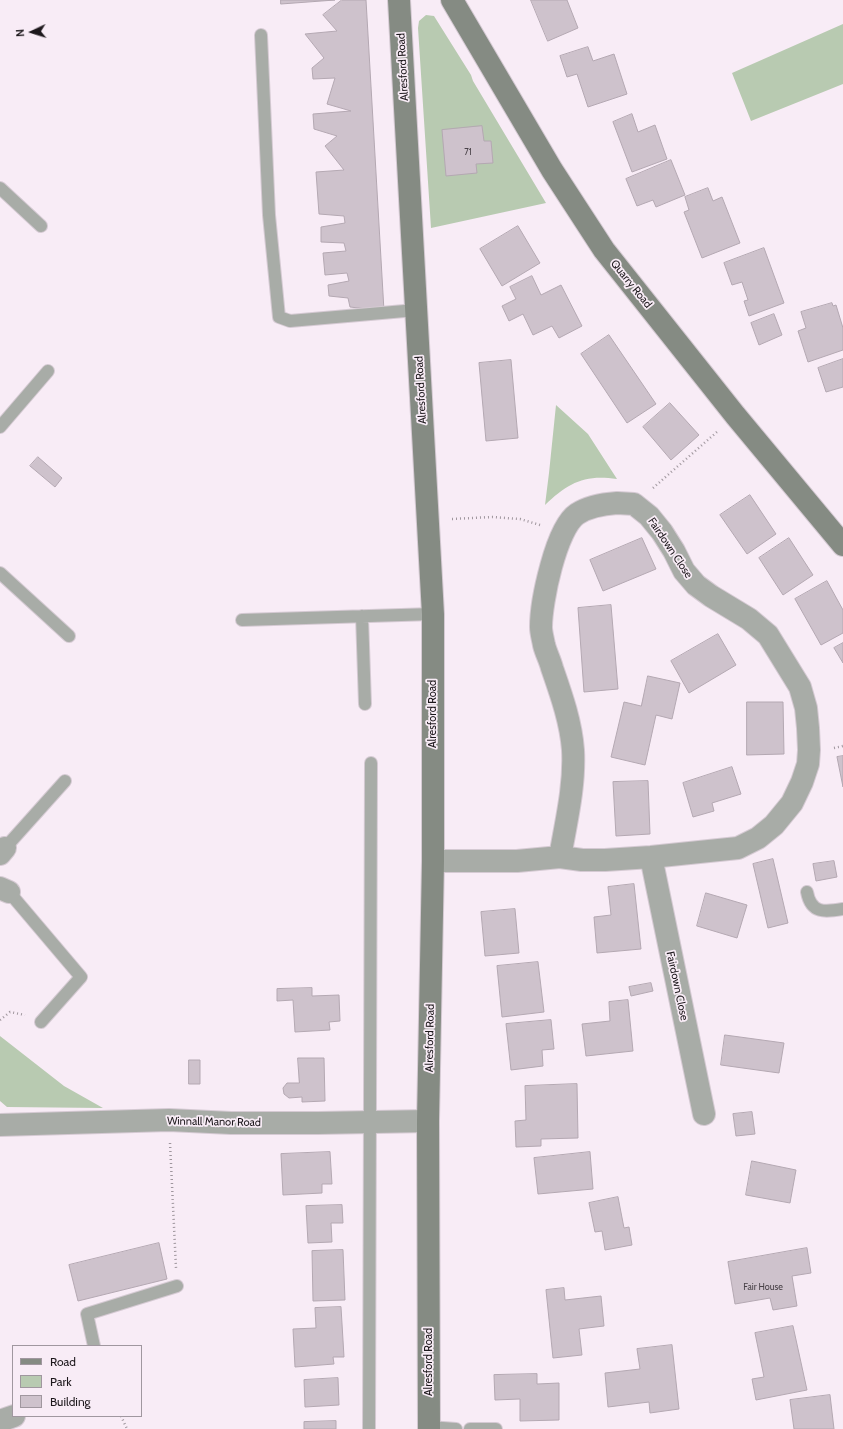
<!DOCTYPE html>
<html>
<head>
<meta charset="utf-8">
<style>
	body { margin:0 }
	#map { position:relative; width:843px; height:1429px; overflow:hidden; background:#f8ecf6; font-family:Cabin,sans-serif }
	canvas { display:block }
	.legend { position:absolute; left:12px; top:1345px; width:130px; height:72px; box-sizing:border-box; background:#f8ecf6; border:1px solid #a0979f; margin:0; padding:5px 7px; list-style:none; font-size:12px; color:#1d181c }
	.legend li { display:flex; align-items:center; gap:8px; height:20px }
	.legend b { width:20px; border:1px solid #a0979f }
	.north { position:absolute; left:12px; top:12px; width:40px; height:40px; -webkit-text-stroke:3px #f8ecf6; paint-order:stroke; rotate:266deg; font-size:11px; font-weight:700; line-height:16px; text-align:center; color:#1d181c }
	.north::after { content:''; display:block; margin:auto; width:14px; height:18px; background:#1d181c; clip-path:polygon(50% 0,100% 100%,50% 72%,0 100%) }
</style>
</head>
<body>
<div id="map">
<canvas width="843" height="1429"></canvas>
<ul class="legend">
<li><b style="height:5px;background:#858b83"></b>Road</li>
<li><b style="height:11px;background:#b8cab1"></b>Park</li>
<li><b style="height:11px;background:#cec2cc"></b>Building</li>
</ul>
<div class="north">N</div>
</div>
<script>
const context = document.querySelector('canvas').getContext('2d');
context.lineJoin = 'round';
function fillPath(path, color) {
  context.fillStyle = color;
  context.fill(path, 'evenodd');
}
function trace(path, color, width, dash) {
  context.strokeStyle = color;
  context.lineWidth = width;
  context.lineCap = dash ? 'butt' : 'round';
  context.setLineDash(dash || []);
  context.stroke(path);
}
function label(font, color, halo, rows, align = 'center') {
  context.font = font + ' Cabin,sans-serif';
  context.lineWidth = 3.5;
  context.setLineDash([]);
  context.textBaseline = 'middle';
  context.strokeStyle = halo;
  context.fillStyle = color;
  for (const [text, x, y, turn = 0] of rows) {
    context.save();
    context.translate(x, y);
    context.rotate((+turn || 0) * Math.PI / 180);
    context.textAlign = isNaN(turn) ? turn : align;
    if (halo) context.strokeText(text, 0, 0);
    context.fillText(text, 0, 0);
    context.restore();
  }
}
fillPath(new Path2D(`
	M426,15L434,16L471,75L473,81L546,203L431,228L418,28L419,21Z
	M843,24V84L751,121L732,73Z
	M556,405L588,434L617,479C584,474 568,483 545,505L549,473Z
	M0,1036L64,1086L103,1108L7,1107L0,1101Z`), '#b8cab1');
const building = new Path2D(`
	M281,0H335L281,4Z
	M342,0H366L384,311L350,307L348,298L329,296L328,285L349,281L347,273L325,275L323,253L346,251L344,243L321,242V227L345,223L344,216L319,214L316,172L344,170L325,146L337,136L314,129L313,114L351,111L327,104L335,78L313,79L312,68L324,58L305,34L337,31L323,15Z
	M531,0H567L578,28L548,41Z
	M588,47L593,61L614,54L627,94L588,107L577,74L567,77L560,56Z
	M632,114L638,132L655,125L667,159L632,172L613,122Z
	M482,126L484,141H491L493,163L476,164L477,173L446,176L442,130Z
	M671,160L685,195L656,207L653,200L637,206L626,179Z
	M708,188L713,201L722,197L740,243L702,258L684,212L689,210L685,197Z
	M518,226L540,263L502,286L480,249Z
	M764,248L784,303L749,316L744,301L748,300L742,282L732,285L724,263Z
	M532,276L541,295L561,285L582,326L559,338L552,326L533,335L523,314L509,321L502,306L516,299L510,287Z
	M832,303L833,306L836,305L843,328V350L808,362L798,331L806,328L801,312Z
	M774,314L782,335L759,345L751,323Z
	M609,335L656,404L627,423L581,354Z
	M843,359V387L826,392L818,368Z
	M511,360L518,438L486,441L479,363Z
	M670,403L699,435L671,460L643,427Z
	M38,457L62,478L55,487L30,466Z
	M750,495L776,534L747,554L720,515Z
	M642,538L656,569L603,591L590,560Z
	M789,538L813,575L783,595L759,558Z
	M827,581L843,610V633L821,645L795,599Z
	M611,605L618,689L584,692L578,608Z
	M718,634L736,665L689,693L671,661Z
	M843,643V663L834,648Z
	M648,676L680,683L672,719L656,715L645,765L611,757L624,702L641,706Z
	M747,702H783L784,754L747,755Z
	M843,756V787L837,757Z
	M732,767L741,794L712,803L714,811L693,817L683,783Z
	M648,781L650,834L616,836L613,782Z
	M773,859L788,923L768,928L753,864Z
	M834,861L837,877L816,881L813,864Z
	M634,884L641,949L597,953L594,917L611,915L608,887Z
	M706,893L747,905L737,938L697,926Z
	M515,909L519,953L485,956L481,912Z
	M538,962L544,1012L502,1017L497,966Z
	M651,983L653,991L631,996L629,987Z
	M312,988V996L339,995L340,1021L329,1022L330,1030L295,1032L293,1000L277,1001V989Z
	M628,1000L633,1051L586,1056L582,1024L610,1021L609,1002Z
	M551,1020L554,1049L542,1050L543,1066L511,1070L506,1024Z
	M725,1035L784,1043L779,1073L721,1065Z
	M298,1058H324L325,1101L302,1102V1097L289,1098L284,1094L283,1088L287,1083H299Z
	M189,1060H200V1084H189Z
	M577,1084L578,1138L541,1139V1146L516,1147L515,1121L526,1120L525,1086Z
	M752,1112L755,1134L736,1136L733,1114Z
	M330,1152L332,1184H322V1193L283,1195L281,1154Z
	M590,1152L593,1189L538,1194L534,1158Z
	M752,1161L796,1170L790,1203L746,1195Z
	M618,1197L624,1228L629,1227L632,1245L605,1250L602,1231L595,1232L589,1203Z
	M342,1205L343,1223H331L332,1242L308,1243L306,1206Z
	M159,1243L167,1279L78,1301L69,1265Z
	M807,1248L811,1273L792,1276L797,1306L773,1310L770,1298L735,1304L728,1262Z
	M343,1250L345,1300L313,1301L312,1251Z
	M564,1288L565,1300L601,1296L604,1326L579,1329L582,1355L553,1358L546,1290Z
	M341,1307L344,1357H333L334,1364L295,1367L293,1329L316,1328L315,1308Z
	M793,1326L807,1390L756,1400L752,1379L764,1377L755,1333Z
	M672,1345L679,1409L650,1413L649,1402L608,1407L605,1373L640,1369L637,1349Z
	M537,1374V1384L559,1383V1420L520,1421V1399L495,1400L494,1375Z
	M338,1378L339,1405L305,1407L304,1380Z
	M830,1395L834,1429H794L790,1400Z
	M336,1421V1429H304V1422Z`);
fillPath(building, '#cec2cc');
trace(building, '#b4a8b2', 1);
const lane = new Path2D(`
	M261,35L269,215L279,317L290,321L416,310
	M0,188L41,226
	M0,427L48,371
	M0,573L69,636
	M362,616L365,704
	M242,620L433,614
	M5,848L65,781
	M9,892L81,977L41,1022
	M807,892C811,914 825,912 843,909
	M94,1346L87,1314L177,1286
	M429,1427L456,1429
	M369,1429L371,763
	M470,1429H496`);
const street = new Path2D(`
	M617,503L634,504L649,516L662,532L674,551L684,571L696,585L711,596L749,619L768,635L800,687L806,708L808,728L809,750L808,764L802,782L792,803L774,825L758,838L738,848L651,857L605,860H582L560,857C566,822 575,786 573,750C571,722 561,694 552,668C550,660 546,653 544,645C543,639 541,633 541,627C541,602 556,528 577,514C589,506 603,504 617,503Z
	M0,854L5,848
	M651,857L704,1114
	M433,861H517L560,857
	M0,888L9,892
	M0,1125L169,1120L231,1123H318L428,1121
	M0,1421L14,1416`);
const secondary = new Path2D(`
	M399,0L433,614V861L428,1121L429,1429
	M452,0L552,170L604,250L735,415L843,545`);
trace(lane, '#d5cad3', 14);
trace(street, '#d5cad3', 24);
trace(secondary, '#d5cad3', 24);
trace(new Path2D(`
	M653,488L718,431
	M452,519L492,517L520,519L540,525
	M834,748L843,746
	M0,1020L10,1012L25,1015
	M170,1143L176,1268
	M121,1416L127,1429`), '#9f969d', 2.5, [1, 3]);
trace(lane, '#a8aca7', 12);
trace(street, '#a8aca7', 22);
trace(secondary, '#858b83', 22);
label('9px', '#494248', null, [
	["71",468,152],
	["Fair House",763,1287]
]);
label('11px', '#1d181c', '#f8ecf6', [
	["Alresford Road",403,67,-93],
	["Quarry Road",631,284,51],
	["Alresford Road",421,390,-93],
	["Fairdown Close",670,548,56],
	["Alresford Road",433,714,-90],
	["Fairdown Close",677,986,78],
	["Alresford Road",430,1038,-89],
	["Winnall Manor Road",214,1122,1],
	["Alresford Road",429,1362,-90]
]);
</script>
</body>
</html>
